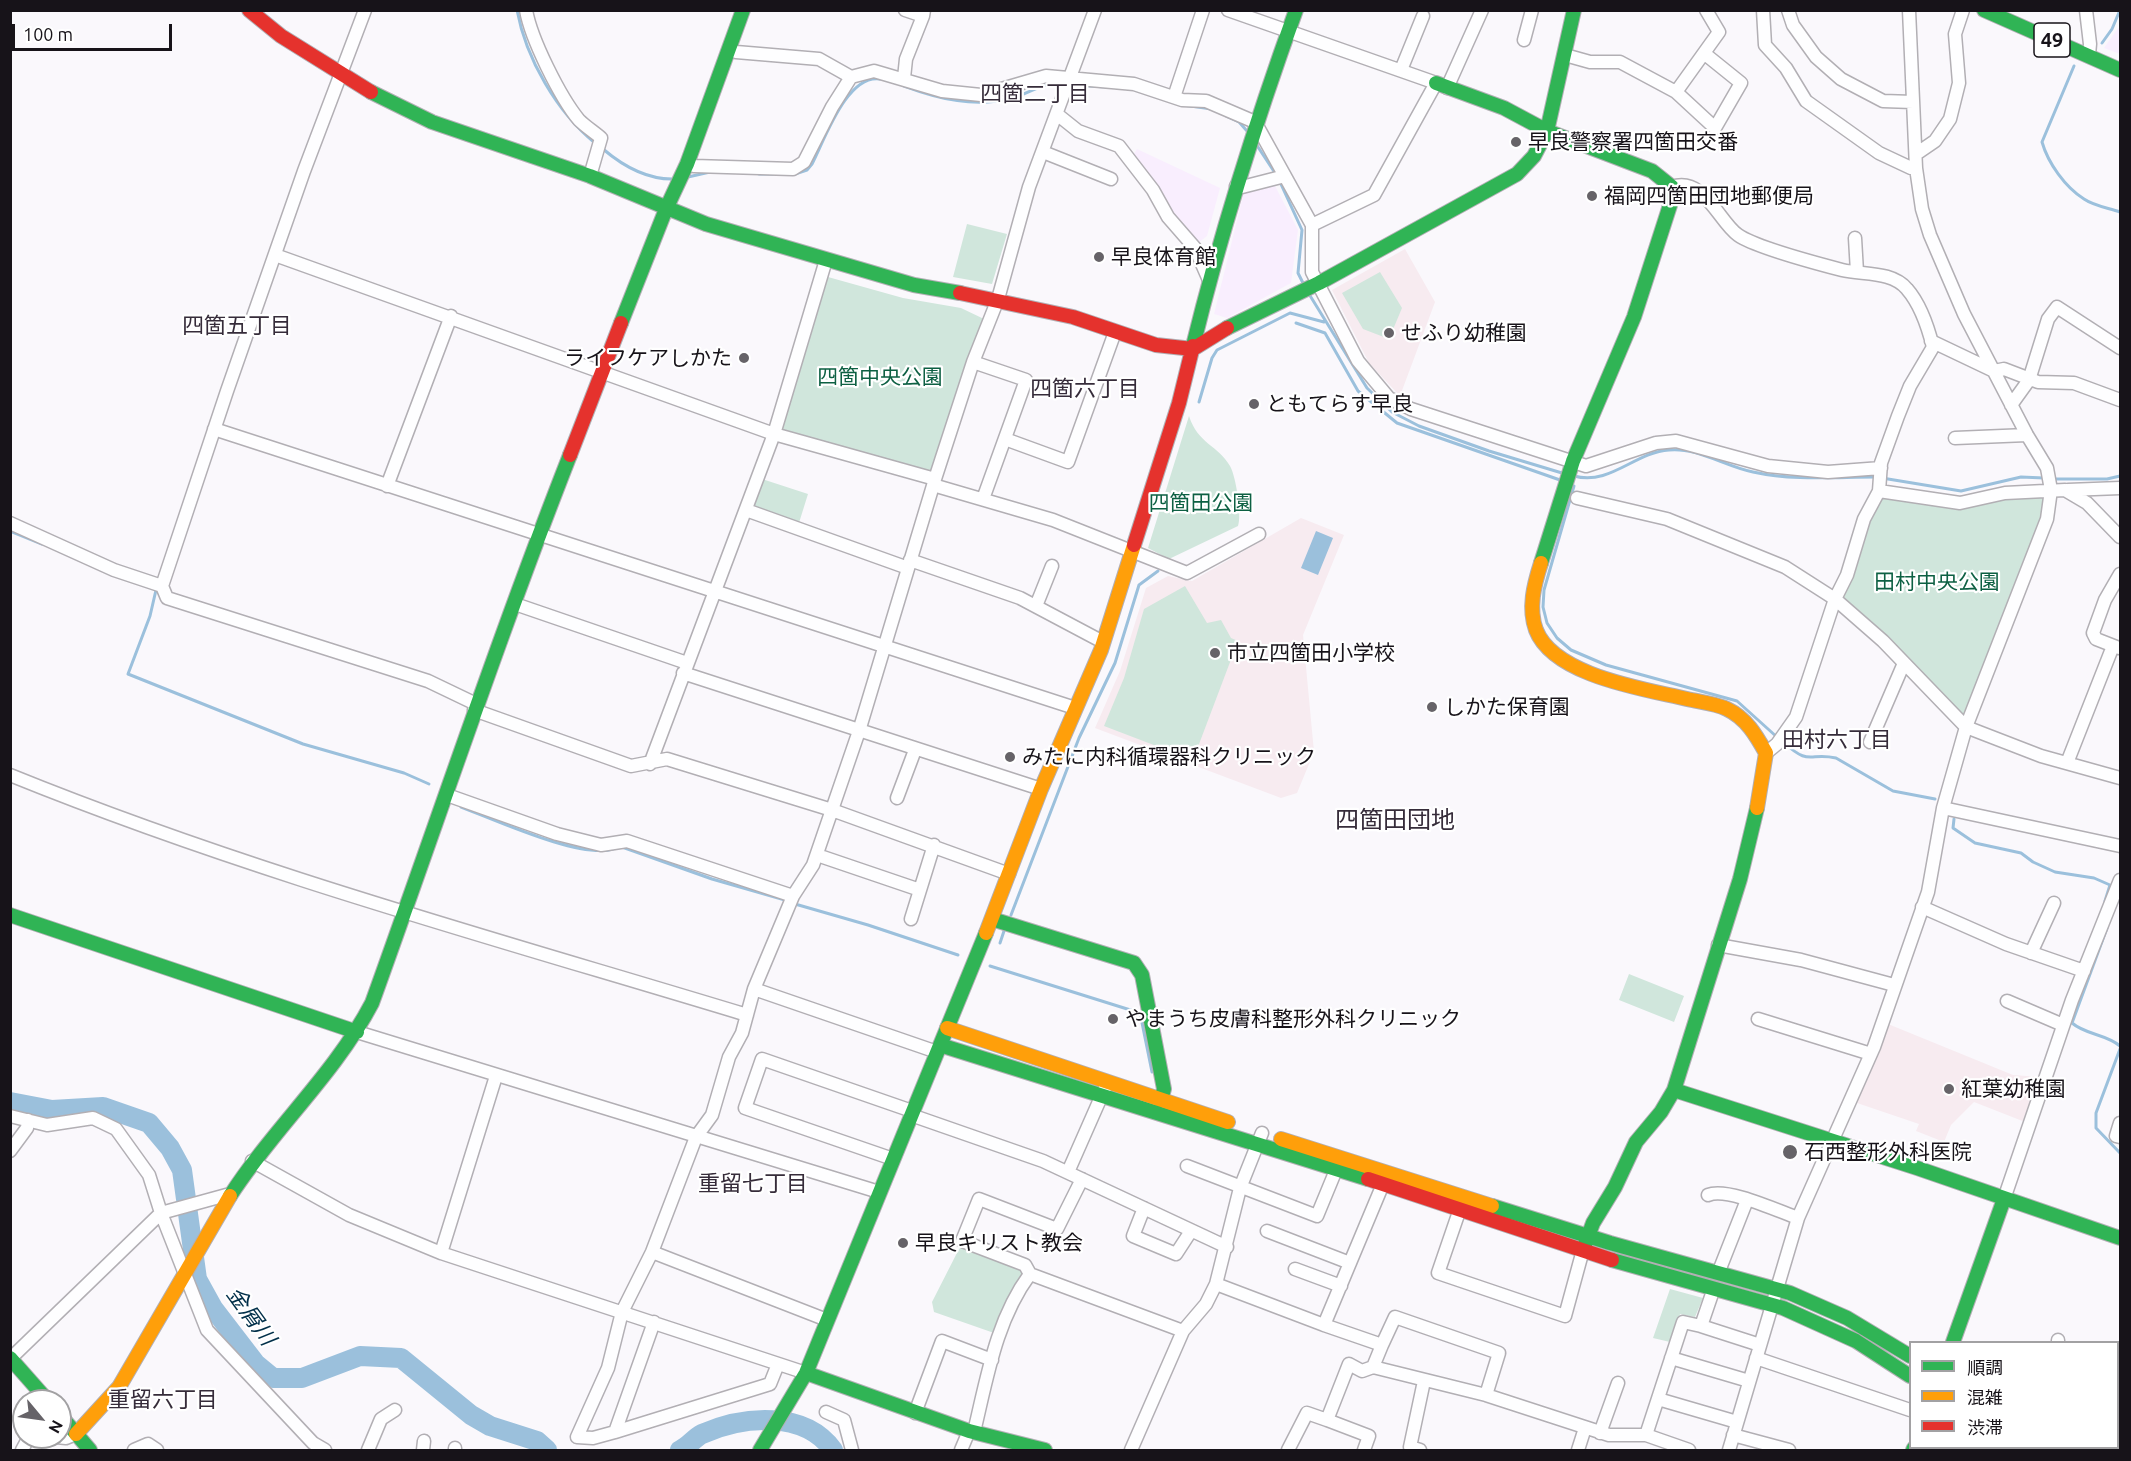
<!DOCTYPE html>
<html>
<head>
<meta charset="utf-8">
<style>
	body { margin:0 }
	#map { position:relative; width:2131px; height:1461px; overflow:hidden; background:#faf8fc; font-family:Ubuntu,"Noto Sans JP",sans-serif }
	canvas { display:block }
	.frame { position:absolute; inset:0; border:12px solid #171319; pointer-events:none }
	.legend { position:absolute; left:1909px; top:1341px; width:210px; height:108px; box-sizing:border-box; background:#fff; border:2px solid #a2a1a3; margin:0; padding:8px 10px; list-style:none; font-size:18px; color:#171319 }
	.legend li { display:flex; align-items:center; gap:12px; height:30px }
	.legend b { width:30px; border:2px solid #a2a1a3 }
	.north { position:absolute; left:12px; top:1389px; width:60px; height:60px; box-sizing:border-box; background:#fff; border:2px solid #a2a1a3; border-radius:50%; rotate:119deg; font-size:16px; font-weight:700; line-height:24px; text-align:center; color:#171319 }
	.north::after { content:''; display:block; margin:auto; width:21px; height:27px; background:#666368; clip-path:polygon(50% 0,100% 100%,50% 72%,0 100%) }
	.scale { position:absolute; left:12px; top:24px; width:160px; height:27px; box-sizing:border-box; border:3px solid #171319; border-top:0; padding-left:8px; font-size:18px; line-height:21px; white-space:nowrap; color:#171319; -webkit-text-stroke:4px #fff; paint-order:stroke }
</style>
</head>
<body>
<div id="map">
<canvas width="2131" height="1461"></canvas>
<div class="frame"></div>
<ul class="legend">
<li><b style="height:8px;background:#30b455"></b>順調</li>
<li><b style="height:8px;background:#ff9f0a"></b>混雑</li>
<li><b style="height:8px;background:#e5322d"></b>渋滞</li>
</ul>
<div class="north">N</div>
<div class="scale">100 m</div>
</div>
<script>
const context = document.querySelector('canvas').getContext('2d');
context.lineJoin = 'round';
function fillPath(path, color) {
  context.fillStyle = color;
  context.fill(path, 'evenodd');
}
function trace(path, color, width, dash) {
  context.strokeStyle = color;
  context.lineWidth = width;
  context.lineCap = dash ? 'butt' : 'round';
  context.setLineDash(dash || []);
  context.stroke(path);
}
function label(font, color, halo, rows, align = 'center') {
  context.font = font + ' Ubuntu,"Noto Sans JP",sans-serif';
  context.lineWidth = 4.5;
  context.setLineDash([]);
  context.textBaseline = 'middle';
  context.strokeStyle = halo;
  context.fillStyle = color;
  for (const [text, x, y, turn = 0] of rows) {
    context.save();
    context.translate(x, y);
    context.rotate((+turn || 0) * Math.PI / 180);
    context.textAlign = isNaN(turn) ? turn : align;
    if (halo) context.strokeText(text, 0, 0);
    context.fillText(text, 0, 0);
    context.restore();
  }
}
fillPath(new Path2D(`
	M2118,28L2120,29V54L2104,48Z
	M1137,149L1220,188L1207,236L1198,243L1172,215L1132,157Z
	M1274,184L1298,230L1291,283L1227,318L1214,314L1244,192Z`), '#f9eefe');
fillPath(new Path2D(`
	M1405,249L1435,302L1400,396L1369,363L1332,290Z
	M1301,518L1344,535L1303,635L1314,752L1297,793L1281,798L1095,728L1120,671L1146,588L1168,576L1192,581Z
	M1888,1024L2013,1075L2040,1077L2025,1122L1974,1102L1951,1125L1944,1142L1916,1131L1919,1124L1857,1103Z`), '#f7ebf0');
fillPath(new Path2D(`
	M967,224L1007,234L992,284L953,277Z
	M1380,272L1402,308L1389,339L1363,329L1342,293Z
	M828,277L903,298L961,308L984,319L931,473L780,433Z
	M1189,416C1198,444 1218,445 1230,466C1236,476 1242,516 1238,526L1169,559L1148,548Z
	M762,479L808,494L798,526L750,510Z
	M2046,494L2042,518L1966,721L1841,598L1868,520L1881,495L1960,507L2005,497Z
	M1185,586L1207,623L1221,620L1231,638L1238,641L1193,760L1104,726L1124,678L1144,609Z
	M1629,974L1684,996L1674,1022L1619,1000Z
	M960,1247L1022,1270V1277L994,1333L934,1312L932,1302Z
	M1670,1289L1703,1298L1695,1317L1680,1314L1670,1342L1653,1338Z`), '#d0e6dc');
fillPath(new Path2D(`
	M1316,531L1333,538L1318,575L1301,568Z`), '#9bc0dc');
trace(new Path2D(`
	M517,10C526,59 557,112 595,143
	M2102,43L2112,29L2120,10
	M2074,66L2042,142C2048,163 2065,187 2084,199C2094,206 2109,208 2120,212
	M1071,85L1107,87
	M904,86C939,99 975,108 1012,98C1032,93 1043,81 1065,84
	M1183,105L1212,109
	M1226,116L1239,122L1247,131
	M1256,144L1277,176
	M603,149C623,166 645,179 672,179
	M759,174H773
	M795,174L807,170L812,164C825,139 847,74 880,79
	M688,177L710,172
	M1280,182L1302,230L1298,273L1303,283
	M1309,294L1367,388L1392,412L1419,426L1489,451L1562,473
	M1296,323L1325,333L1358,391L1397,423L1560,480
	M1199,402L1212,358L1217,350L1290,313L1324,322
	M1574,476C1610,486 1635,452 1669,450C1697,447 1726,467 1753,472C1794,481 1835,477 1876,477
	M1882,478L1961,491L2021,477L2044,478
	M2054,479H2107L2120,476
	M1574,486L1544,590L1543,607L1547,623L1557,638L1571,650L1606,665L1737,701L1778,738
	M10,531L42,544
	M154,589L156,590L150,616L128,674L303,744L404,773L429,784
	M1783,742C1811,767 1808,752 1836,758L1893,791L1935,799
	M461,807C496,820 580,859 613,849
	M1954,819L1953,828L1975,843L2021,853L2033,862L2055,872L2094,878L2110,885L2105,901
	M622,847L712,879L785,900
	M795,904L868,925L958,955
	M1011,915L1079,738L1115,663L1139,585L1158,571
	M2107,928L2072,1023C2086,1035 2106,1034 2120,1046
	M1000,943L1004,931
	M990,966L1140,1013L1152,1072
	M2120,1049L2096,1113V1128L2120,1153`), '#9bc0dc', 3);
trace(new Path2D(`
	M10,1102L52,1110L103,1107L149,1123L170,1148L182,1170L197,1279L213,1308L256,1364L273,1378H302L360,1356L401,1358L471,1415L490,1426L537,1441L547,1450
	M680,1450C688,1447 694,1438 702,1434C743,1416 804,1410 833,1450`), '#9bc0dc', 20);
const street = new Path2D(`
	M365,10L304,171L227,391L162,586L167,598L428,681L476,704
	M526,10C531,39 560,97 579,120C585,126 594,132 601,138L590,176
	M905,10L923,16L924,10
	M1228,10L1436,83L1374,195L1312,225V272L1358,361L1389,398L1411,409L1586,466L1656,443L1676,441L1768,466L1828,472L1881,468
	M1763,10L1765,45L1786,68L1806,101L1879,153L1911,168H1916
	M1788,10L1793,25L1816,57L1841,79L1883,101L1913,102
	M2086,10L2090,44L2089,55
	M1524,40L1532,10
	M730,49L736,52L819,59L851,77
	M1705,54L1741,83L1715,128L1676,92L1719,32L1706,10
	M1565,55L1590,62H1620L1676,92
	M1401,70L1423,16
	M904,78L906,59L923,16
	M1447,88L1482,10
	M1174,97L1203,10
	M1058,115L1078,131L1119,146L1153,190L1168,217L1195,248L1209,280
	M1043,152L1111,179
	M1916,154L1935,141L1950,119L1959,83L1955,34L1963,10
	M687,164L694,166L793,169L804,162L832,107L851,77L874,71L942,91L981,95L1046,76L1134,84L1182,100L1206,101L1255,122L1312,225
	M1236,186L1242,187L1285,176
	M1672,187C1704,176 1719,222 1738,235C1755,247 1819,264 1842,270C1863,275 1892,271 1907,289C1921,305 1928,327 1933,347L1910,386L1898,416L1881,463L1879,491L1864,519L1847,575L1835,599L1796,717L1777,744L1766,753
	M1855,238L1857,272
	M275,255L774,434L935,479
	M1931,341L1994,371L2004,369L2038,382L2074,383L2120,400
	M973,362L1026,380L983,499
	M2011,405L2029,380L2048,319L2057,307L2120,348
	M214,429L1075,708
	M1955,438L2027,435
	M1005,439L1068,462L1115,332
	M933,485L1053,520L1187,573L1259,534
	M387,486L451,316
	M2068,490L2120,488
	M1879,491L1960,503L2005,493L2065,490L2087,503L2120,537
	M1577,498L1667,519L1785,567L1835,599L1883,641L1966,727L2041,756L2120,778
	M746,510L908,568
	M10,523L114,570L162,586
	M910,560L1020,598L1103,642
	M515,604L687,663
	M1036,606L1052,566
	M2119,648L2096,639L2093,633L2105,600L2120,574
	M683,673L1041,789
	M474,710L631,766L667,759L832,810L1009,874
	M1870,742L1904,663
	M2067,763L2113,646
	M650,764L774,434L826,260
	M10,775C249,872 500,940 747,1015
	M447,795L557,834L601,845L627,841L793,896
	M897,798L915,750
	M1943,808L2120,846
	M817,855L920,890
	M1922,907L2006,944L2084,971
	M911,919L934,845
	M1718,945L1801,960L1894,985
	M2031,953L2054,903
	M754,989L937,1052
	M2007,1001L2063,1025
	M1758,1019L1871,1054
	M357,1032L879,1192
	M911,1115L1043,1161L1227,1247
	M10,1116L47,1125L93,1118L116,1129L149,1175L161,1213L207,1330L313,1443L325,1450
	M2120,1123L2116,1136L2120,1137
	M10,1151L27,1128L28,1120
	M893,1159L745,1108L762,1059L912,1111
	M252,1161L349,1215L441,1253L806,1373
	M1187,1166L1317,1216L1336,1170
	M1068,1172L1105,1088
	M1082,1179L1057,1229L979,1199L962,1241L1025,1265L1030,1274L1183,1331
	M1708,1195C1727,1187 1778,1211 1798,1218
	M2004,1199L2072,1000L2120,880
	M1462,1203L1438,1273L1565,1316L1583,1250
	M1144,1208L1133,1236L1176,1254L1191,1231
	M1267,1231L1350,1263
	M652,1252L827,1320
	M441,1253L496,1076
	M1295,1269L1341,1286
	M1719,1271L1747,1200
	M1216,1284L1324,1325L1383,1184
	M654,1322L615,1432L593,1438L577,1437L608,1368L622,1312L652,1252L696,1137L712,1115L729,1057L742,1033L754,989L793,896L813,865L859,731L935,479L973,362L998,299L1029,187L1095,10
	M1324,1325L1382,1345L1395,1317L1499,1353L1486,1395
	M1701,1326L1760,1345
	M2058,1342V1340
	M1382,1345L1373,1367L1486,1395L1609,1435H1646
	M11,1358L161,1213L230,1194
	M1671,1358L1749,1381
	M1756,1358L1910,1410
	M2118,1372L2120,1363
	M1658,1399L1737,1422
	M826,1412L844,1420L852,1450
	M915,1413L942,1341L992,1360
	M2118,1417L2120,1418
	M1327,1420L1369,1436L1364,1450
	M615,1432L770,1384L778,1364
	M974,1432C987,1378 996,1320 1030,1274
	M1600,1433L1618,1383
	M1733,1435L1789,1450
	M56,1437L66,1438L76,1434
	M22,1450L29,1437
	M134,1450L148,1444L157,1450
	M368,1450L381,1419L395,1410
	M423,1450L424,1441
	M455,1450V1448
	M961,1450L969,1431
	M1131,1450L1183,1331L1206,1304L1216,1284L1240,1188L1262,1133
	M1288,1450L1307,1413L1327,1420L1349,1364L1362,1371L1373,1367
	M1420,1450L1410,1447L1424,1381
	M1578,1450L1585,1428
	M1689,1450L1646,1435L1683,1322L1701,1326L1714,1288
	M1729,1450L1798,1218L1874,1047L1928,892L1943,808L1966,727L2047,519L2051,490L2047,468L2027,435L1964,314L1930,235L1922,209L1916,168L1909,10
	M2092,1450L2093,1448`);
const fast = new Path2D(`
	M1984,10L2120,70
	M1436,83L1504,108L1547,131L1652,171L1672,187L1673,196L1634,317L1573,461L1541,563
	M371,92L432,122L590,176L706,224L914,285L960,293
	M621,323L666,209L687,164L743,10
	M1227,328L1319,283L1517,174L1534,156L1547,131L1574,10
	M1193,346C1221,232 1256,121 1296,10
	M10,915L357,1032
	M992,919L1134,963L1142,975L1164,1089L1161,1100
	M940,1045L1368,1179
	M1674,1090L1917,1168L2120,1238
	M230,1196C273,1129 335,1074 372,1003C438,820 499,636 570,455
	M1492,1206L1610,1243L1790,1293L1847,1318L1910,1356
	M1583,1250L1593,1223L1615,1187L1636,1142L1661,1112L1674,1090L1740,879L1757,808
	M1612,1260L1783,1308L1856,1341L1910,1376
	M1953,1342L2004,1199
	M10,1358L48,1401
	M806,1373L969,1431L1045,1450
	M60,1415L90,1450
	M1993,1448L1996,1450
	M2012,1448L2014,1450
	M760,1450L806,1373L986,933
	M1913,1450L1914,1448`);
const slow = new Path2D(`
	M1541,563C1534,585 1528,608 1536,630C1554,676 1645,689 1687,699C1700,702 1715,703 1727,709C1746,718 1756,735 1766,753L1757,808
	M986,933L1041,789L1101,650L1134,545
	M947,1028L1228,1122
	M1281,1139L1492,1206
	M76,1434L119,1387L230,1196`);
const jam = new Path2D(`
	M249,10L281,36L371,92
	M960,293L1073,317L1156,345L1193,349L1227,328
	M570,455L621,323
	M1134,545L1179,403L1193,346
	M1368,1179L1612,1260`);
trace(street, '#b2afb4', 15);
trace(fast, '#b2afb4', 16);
trace(slow, '#b2afb4', 16);
trace(jam, '#b2afb4', 16);
trace(street, '#fefeff', 12);
trace(fast, '#30b455', 14);
trace(slow, '#ff9f0a', 14);
trace(jam, '#e5322d', 14);
for (const [x, y, r, color] of [
	[1516,142,6,"#666368"],
	[1592,196,6,"#666368"],
	[1099,257,6,"#666368"],
	[1389,333,6,"#666368"],
	[744,358,6,"#666368"],
	[1254,404,6,"#666368"],
	[1215,653,6,"#666368"],
	[1432,707,6,"#666368"],
	[1010,757,6,"#666368"],
	[1113,1019,6,"#666368"],
	[1949,1089,6,"#666368"],
	[1790,1152,8,"#666368"],
	[903,1243,6,"#666368"]
]) {
  const dot = new Path2D();
  dot.arc(x, y, r, 0, 2 * Math.PI);
  context.fillStyle = color;
  context.fill(dot);
  trace(dot, '#fff', 2);
}
for (const [x, y, w] of [
	[2052,40,36]
]) {
  const box = new Path2D();
  box.roundRect(x - w / 2, y - 17, w, 34, 4.5);
  context.fillStyle = '#fff';
  context.fill(box);
  trace(box, '#171319', 1.5);
}
label('bold 20px', '#171319', null, [
	["49",2052,40]
]);
label('21px', '#171319', '#fff', [
	["早良警察署四箇田交番",1528,142],
	["福岡四箇田団地郵便局",1604,196],
	["早良体育館",1111,257],
	["せふり幼稚園",1401,333],
	["ライフケアしかた",732,358,"right"],
	["ともてらす早良",1266,404],
	["市立四箇田小学校",1227,653],
	["しかた保育園",1444,707],
	["みたに内科循環器科クリニック",1022,757],
	["やまうち皮膚科整形外科クリニック",1125,1019],
	["紅葉幼稚園",1961,1089],
	["石西整形外科医院",1804,1152],
	["早良キリスト教会",915,1243]
], 'left');
label('21px', '#0d6043', '#fff', [
	["四箇中央公園",880,377],
	["四箇田公園",1201,503],
	["田村中央公園",1937,582]
]);
label('22px', '#362c3a', '#fff', [
	["四箇二丁目",1035,94],
	["四箇五丁目",237,326],
	["四箇六丁目",1085,389],
	["田村六丁目",1837,740],
	["重留七丁目",753,1184],
	["重留六丁目",163,1400]
]);
label('italic 22px', '#012f49', '#fff', [
	["金屑川",251,1316,54]
]);
label('24px', '#362c3a', '#fff', [
	["四箇田団地",1395,820]
]);
</script>
</body>
</html>
